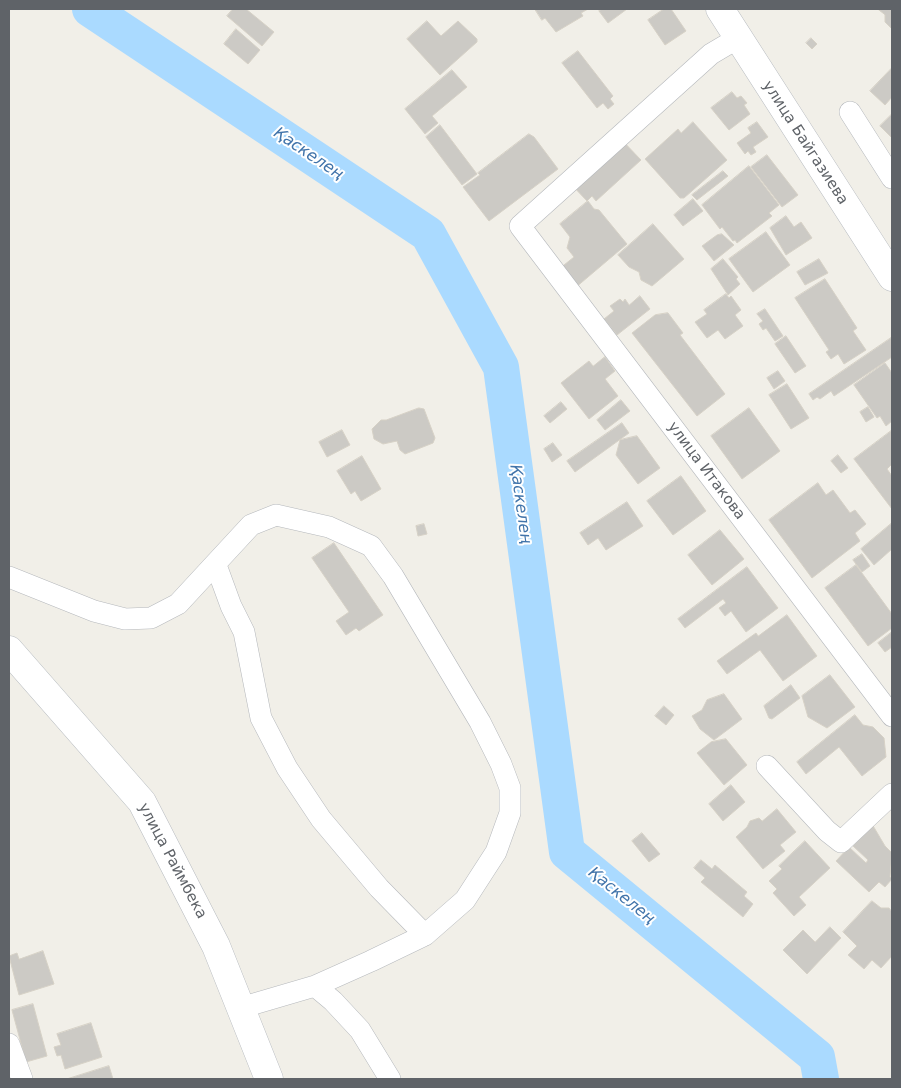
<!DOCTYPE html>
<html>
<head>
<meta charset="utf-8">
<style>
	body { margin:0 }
	#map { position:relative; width:901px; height:1088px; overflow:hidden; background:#f1efe8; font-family:"DejaVu Sans",sans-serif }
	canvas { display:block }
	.frame { position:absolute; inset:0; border:10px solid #5f6368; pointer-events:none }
</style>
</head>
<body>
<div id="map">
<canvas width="901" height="1088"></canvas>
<div class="frame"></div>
</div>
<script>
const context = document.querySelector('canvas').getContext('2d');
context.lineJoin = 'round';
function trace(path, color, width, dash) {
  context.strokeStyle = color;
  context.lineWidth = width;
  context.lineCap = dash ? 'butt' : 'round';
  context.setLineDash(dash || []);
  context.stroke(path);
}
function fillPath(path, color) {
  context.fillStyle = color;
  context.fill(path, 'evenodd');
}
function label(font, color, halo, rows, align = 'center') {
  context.font = font + ' "DejaVu Sans",sans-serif';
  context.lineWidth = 4;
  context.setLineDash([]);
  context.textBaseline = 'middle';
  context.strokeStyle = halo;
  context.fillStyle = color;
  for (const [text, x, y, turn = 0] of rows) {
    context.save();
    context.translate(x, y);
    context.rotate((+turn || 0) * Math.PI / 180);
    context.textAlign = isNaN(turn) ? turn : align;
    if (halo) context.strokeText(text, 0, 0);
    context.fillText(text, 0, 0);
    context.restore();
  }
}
trace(new Path2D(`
	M90,9L428,234L501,367L567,852L817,1057L821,1079`), '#aadaff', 36);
const building = new Path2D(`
	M233,9H246L274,32L262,46L227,16Z
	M535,9H588L581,13L583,16L556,32L545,18L542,20Z
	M602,9H627L608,23L599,11Z
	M664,9H671L686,31L665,45L648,20Z
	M878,9H892V29L885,22V15Z
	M427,21L441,36L458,21L477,39V42L440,75L407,39Z
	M236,29L260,50L248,64L224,44Z
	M811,38L817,44L812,49L806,43Z
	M578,51L613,96L610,99L614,104L608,109L603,103L597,108L562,63Z
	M891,69L892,97L885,105L870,91Z
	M452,70L467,87L432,116L438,123L425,134L405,109Z
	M732,92L737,98L741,96L747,103L744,105L750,114L729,130L711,108Z
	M892,114V138L880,126Z
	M693,122L727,160L684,198H680L645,159L678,129L681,133Z
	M757,122L768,137L753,147L756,152L751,155L748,151L745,154L737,143L751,133L748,128Z
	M440,125L477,174L462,185L426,137Z
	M529,134L534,137L558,169L489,221L463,187L480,175L478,173Z
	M619,137L641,160L596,201L592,196L587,201L570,183Z
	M767,155L798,195L782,207L751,167Z
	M749,166L779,205L769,213L772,216L737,243L735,240L733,241L722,227L720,229L702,205Z
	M723,171L728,176L697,200L692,195Z
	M693,199L703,211L683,226L674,215Z
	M588,201L594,209L599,210L627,244L575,288L559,269L574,257L567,248L570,237L560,224Z
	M786,216L794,227L801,222L812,238L786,255L770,228Z
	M653,224L684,259L652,286L641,280L639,272L629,267L618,255Z
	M766,232L790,265L753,292L729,259Z
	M722,234L734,245L714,261L702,246L717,235Z
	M723,259L738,277L736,279L740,284L728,295L711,269Z
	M819,259L828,273L805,285L797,272Z
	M825,279L857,328L853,331L866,350L844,364L838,354L831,359L826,352L829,350L795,298Z
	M726,294L729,298L731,296L741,310L735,315L743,326L725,339L718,330L707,338L695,322L707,314L704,310Z
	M640,296L650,309L617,335L604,319L614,311L610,306L620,299L623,302L625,299L629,305Z
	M765,309L783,336L775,341L766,328L763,330L759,324L763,321L757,314Z
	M668,313L683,333L680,335L725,394L697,416L632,333L655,315Z
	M786,336L806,366L795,373L775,344Z
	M891,338L892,357L834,396L831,391L820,399L817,397L813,400L809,394Z
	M605,357L615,371L605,379L618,396L589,419L561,383L589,361L593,366Z
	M885,363L892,373V421L886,426L880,416L877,418L854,385Z
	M778,371L785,381L774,389L767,378Z
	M787,384L809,418L791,429L769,395Z
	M621,400L630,411L605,430L597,420Z
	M561,402L567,409L550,423L544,416Z
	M868,407L874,417L866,422L860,412Z
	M419,408L424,409L435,438L433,443L405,454L400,450L397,441L383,444L374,439L372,429L381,420H386Z
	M749,408L780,451L742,479L711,436Z
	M622,423L629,433L575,472L567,461Z
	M342,430L350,445L327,457L319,442Z
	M891,431L892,464L887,469L892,476V509L854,459Z
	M637,436L660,468L638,484L616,455L620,440Z
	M553,443L562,455L552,462L544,449Z
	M838,455L848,468L841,473L831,461Z
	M362,456L381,489L361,501L355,491L351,494L337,471Z
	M681,476L706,511L673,535L647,501Z
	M818,483L826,495L833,490L850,513L855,510L866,524L855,533L860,541L812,578L769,520Z
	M627,502L643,526L606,550L598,538L588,545L580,533Z
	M892,523V549L874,565L861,549Z
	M424,524L427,534L418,536L416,526Z
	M720,530L744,559L712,585L688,555Z
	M334,543L383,615L359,631L356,628L346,635L336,621L349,612L312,558Z
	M862,554L870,566L862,572L853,560Z
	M856,565L892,614V628L868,646L825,588Z
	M747,567L778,608L746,632L731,611L725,616L719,608L726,603L723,599L685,628L678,619Z
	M787,615L817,656L783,681L760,650L727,674L717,661L756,633L758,636Z
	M892,632V647L885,652L878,643Z
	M830,675L855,707L827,728L808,717L802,696Z
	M791,685L800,698L772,719L769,718L764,706Z
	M724,694L742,719L714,740L700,729L692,716L702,710L707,700Z
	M664,706L674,715L666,725L655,716Z
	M855,715L863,725L873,727L884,738L886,757L862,776L839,747L806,774L797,762Z
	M726,739L747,765L724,785L697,753L711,742Z
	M731,785L745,802L723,821L709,804Z
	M777,809L796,832L780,845L785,851L763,869L736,837L747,827L750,821L759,818L762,821Z
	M872,824L885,846L892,853L890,877L892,879L885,887L879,882L869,892L836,861L849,847L866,863L868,860L853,846Z
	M642,833L660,854L649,862L632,841Z
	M805,841L830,868L799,897L806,905L794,916L773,893L777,889L769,881L782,869L779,866Z
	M701,860L712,869L715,865L747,892L744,896L753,904L743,917L701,882L705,878L694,868Z
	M872,901L881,908H889L892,912V956L881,968L872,960L864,969L848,955L857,946L843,932Z
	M830,927L841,938L807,974L783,950L803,930L815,942Z
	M43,951L54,984L19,995L9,956L17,953L19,959Z
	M33,1004L47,1056L26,1062L12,1010Z
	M91,1023L102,1057L65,1069L61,1055L57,1056L54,1047L61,1045L57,1034Z
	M109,1066L113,1079H67Z`);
fillPath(building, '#cccac5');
trace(building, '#d6d1c6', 1);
const street = new Path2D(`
	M738,38L711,54L520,226L892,716
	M850,112L892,178
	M216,565L231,606L244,632L261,718L287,768L321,819L379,888L425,935
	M9,577L94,611L125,619L151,618L178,604L251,525L276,515L329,527L371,546L393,576L480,722L501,764L510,788V813L496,852L465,900L425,935L371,961L315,986L240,1008
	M767,766L827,831L841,842L892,794
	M315,986L333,1001L360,1030L390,1079
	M9,1044L22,1079`);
const secondary = new Path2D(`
	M720,9L892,277
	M9,650L142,802L216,946L269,1079`);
trace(street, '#b5b8bc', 22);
trace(secondary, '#b6babf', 29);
trace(street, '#fff', 21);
trace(secondary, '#fff', 28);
label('15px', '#5f6368', '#fff', [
	["улица Байгазиева",805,143,57],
	["улица Итакова",706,471,53],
	["улица Раймбека",172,861,62]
]);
label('italic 16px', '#4174aa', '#fff', [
	["Қаскелең",308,154,34],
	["Қаскелең",520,504,82],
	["Қаскелең",621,896,39]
]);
</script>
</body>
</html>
